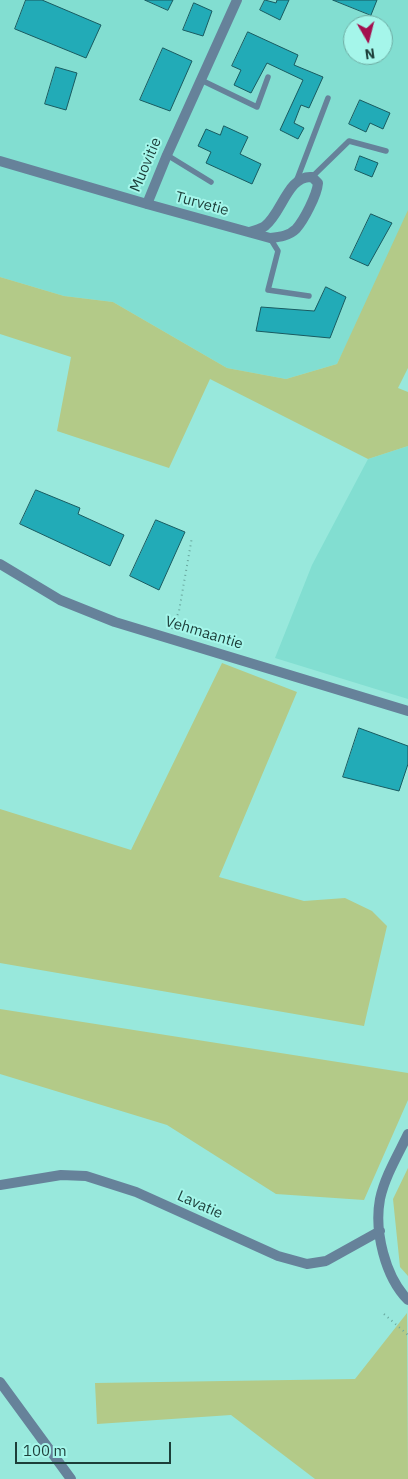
<!DOCTYPE html>
<html>
<head>
<meta charset="utf-8">
<style>
	body { margin:0 }
	#map { position:relative; width:408px; height:1479px; overflow:hidden; background:#98e8dc; font-family:"IBM Plex Sans",sans-serif }
	canvas { display:block }
	.north { position:absolute; left:343px; top:15px; width:50px; height:50px; box-sizing:border-box; background:#a5f6ea; border:1px solid #6eaca3; border-radius:50%; rotate:172deg; font-size:14px; font-weight:700; line-height:20px; text-align:center; color:#1c3e39 }
	.north::after { content:''; display:block; margin:auto; width:18px; height:22px; background:#a30f4e; clip-path:polygon(50% 0,100% 100%,50% 72%,0 100%) }
	.scale { position:absolute; left:15px; top:1442px; width:156px; height:22px; box-sizing:border-box; border:2px solid #1c3e39; border-top:0; padding-left:6px; font-size:15px; line-height:18px; white-space:nowrap; color:#1c3e39; -webkit-text-stroke:4px #a5f6ea; paint-order:stroke }
</style>
</head>
<body>
<div id="map">
<canvas width="408" height="1479"></canvas>
<div class="north">N</div>
<div class="scale">100 m</div>
</div>
<script>
const context = document.querySelector('canvas').getContext('2d');
context.lineJoin = 'round';
function fillPath(path, color) {
  context.fillStyle = color;
  context.fill(path, 'evenodd');
}
function trace(path, color, width, dash) {
  context.strokeStyle = color;
  context.lineWidth = width;
  context.lineCap = dash ? 'butt' : 'round';
  context.setLineDash(dash || []);
  context.stroke(path);
}
function label(font, color, halo, rows, align = 'center') {
  context.font = font + ' "IBM Plex Sans",sans-serif';
  context.lineWidth = 4;
  context.setLineDash([]);
  context.textBaseline = 'middle';
  context.strokeStyle = halo;
  context.fillStyle = color;
  for (const [text, x, y, turn = 0] of rows) {
    context.save();
    context.translate(x, y);
    context.rotate((+turn || 0) * Math.PI / 180);
    context.textAlign = isNaN(turn) ? turn : align;
    if (halo) context.strokeText(text, 0, 0);
    context.fillText(text, 0, 0);
    context.restore();
  }
}
fillPath(new Path2D(`
	M0,0H408V218L337,364L286,379L227,368L113,302L64,296L0,277ZM353,25H383V55H353Z
	M408,446V699L275,658L312,565L368,459Z`), '#82ded1');
fillPath(new Path2D(`
	M408,210V368L398,388L408,392V446L368,459L210,379L169,468L57,431L71,357L0,334V277L64,296L113,302L227,368L286,379L337,364Z
	M222,663L297,692L219,877L304,901L345,898L372,911L387,926L364,1026L0,963V809L131,850Z
	M0,1009L408,1073V1100L364,1200L276,1194L167,1125L0,1074Z
	M408,1168V1276L400,1267L393,1199Z
	M407,1313L408,1479H315L231,1415L97,1424L95,1383L355,1379Z`), '#b3ca88');
const building = new Path2D(`
	M26,0H42L101,25L86,58L15,29Z
	M145,0H173L168,10Z
	M265,0L276,3L277,0H289L280,20L260,10Z
	M333,0H377L371,15Z
	M194,3L212,11L203,36L183,30Z
	M248,32L298,55L294,65L323,77L309,108L301,105L294,123L304,128L298,139L280,130L303,80L267,63L251,93L234,85L241,70L232,66Z
	M163,48L192,61L170,111L140,100Z
	M56,67L77,73L66,110L45,104Z
	M360,100L390,113L383,129L370,123L366,132L349,124Z
	M224,126L248,137L240,154L261,164L252,184L206,163L211,152L198,146L206,129L220,135Z
	M360,156L378,163L372,177L355,170Z
	M371,214L392,223L368,266L350,258Z
	M326,287L346,297L330,338L256,331L261,307L314,311Z
	M36,490L80,508L78,514L124,535L110,566L20,524Z
	M156,520L185,532L159,590L130,576Z
	M359,728L408,746V764L399,791L343,777Z`);
fillPath(building, '#22abb7');
trace(building, '#195b61', 1);
trace(new Path2D(`
	M172,629L179,611L192,537
	M384,1314L408,1335`), '#69a79e', 2, [1, 4]);
trace(new Path2D(`
	M201,80L257,107L268,77
	M167,155L211,182
	M312,177L349,141L386,151
	M296,182L328,98
	M270,238L278,251L268,290L309,296`), '#66829a', 5.5);
trace(new Path2D(`
	M0,161L147,204L270,238C279,237 289,236 296,229C304,220 317,195 318,183L312,177C288,175 282,213 265,226C261,229 255,230 250,232
	M147,204L167,155L237,0
	M0,564L60,600L115,622L408,711
	M408,1134C398,1155 385,1176 380,1199C374,1231 385,1277 408,1300
	M0,1185L61,1175L86,1176L136,1192L278,1256L307,1264L326,1261L380,1231
	M0,1382L71,1479`), '#66829a', 10);
label('15px', '#1c3e39', '#a5f6ea', [
	["Muovitie",146,165,-67],
	["Turvetie",202,204,15],
	["Vehmaantie",204,633,17],
	["Lavatie",200,1205,24]
]);
</script>
</body>
</html>
